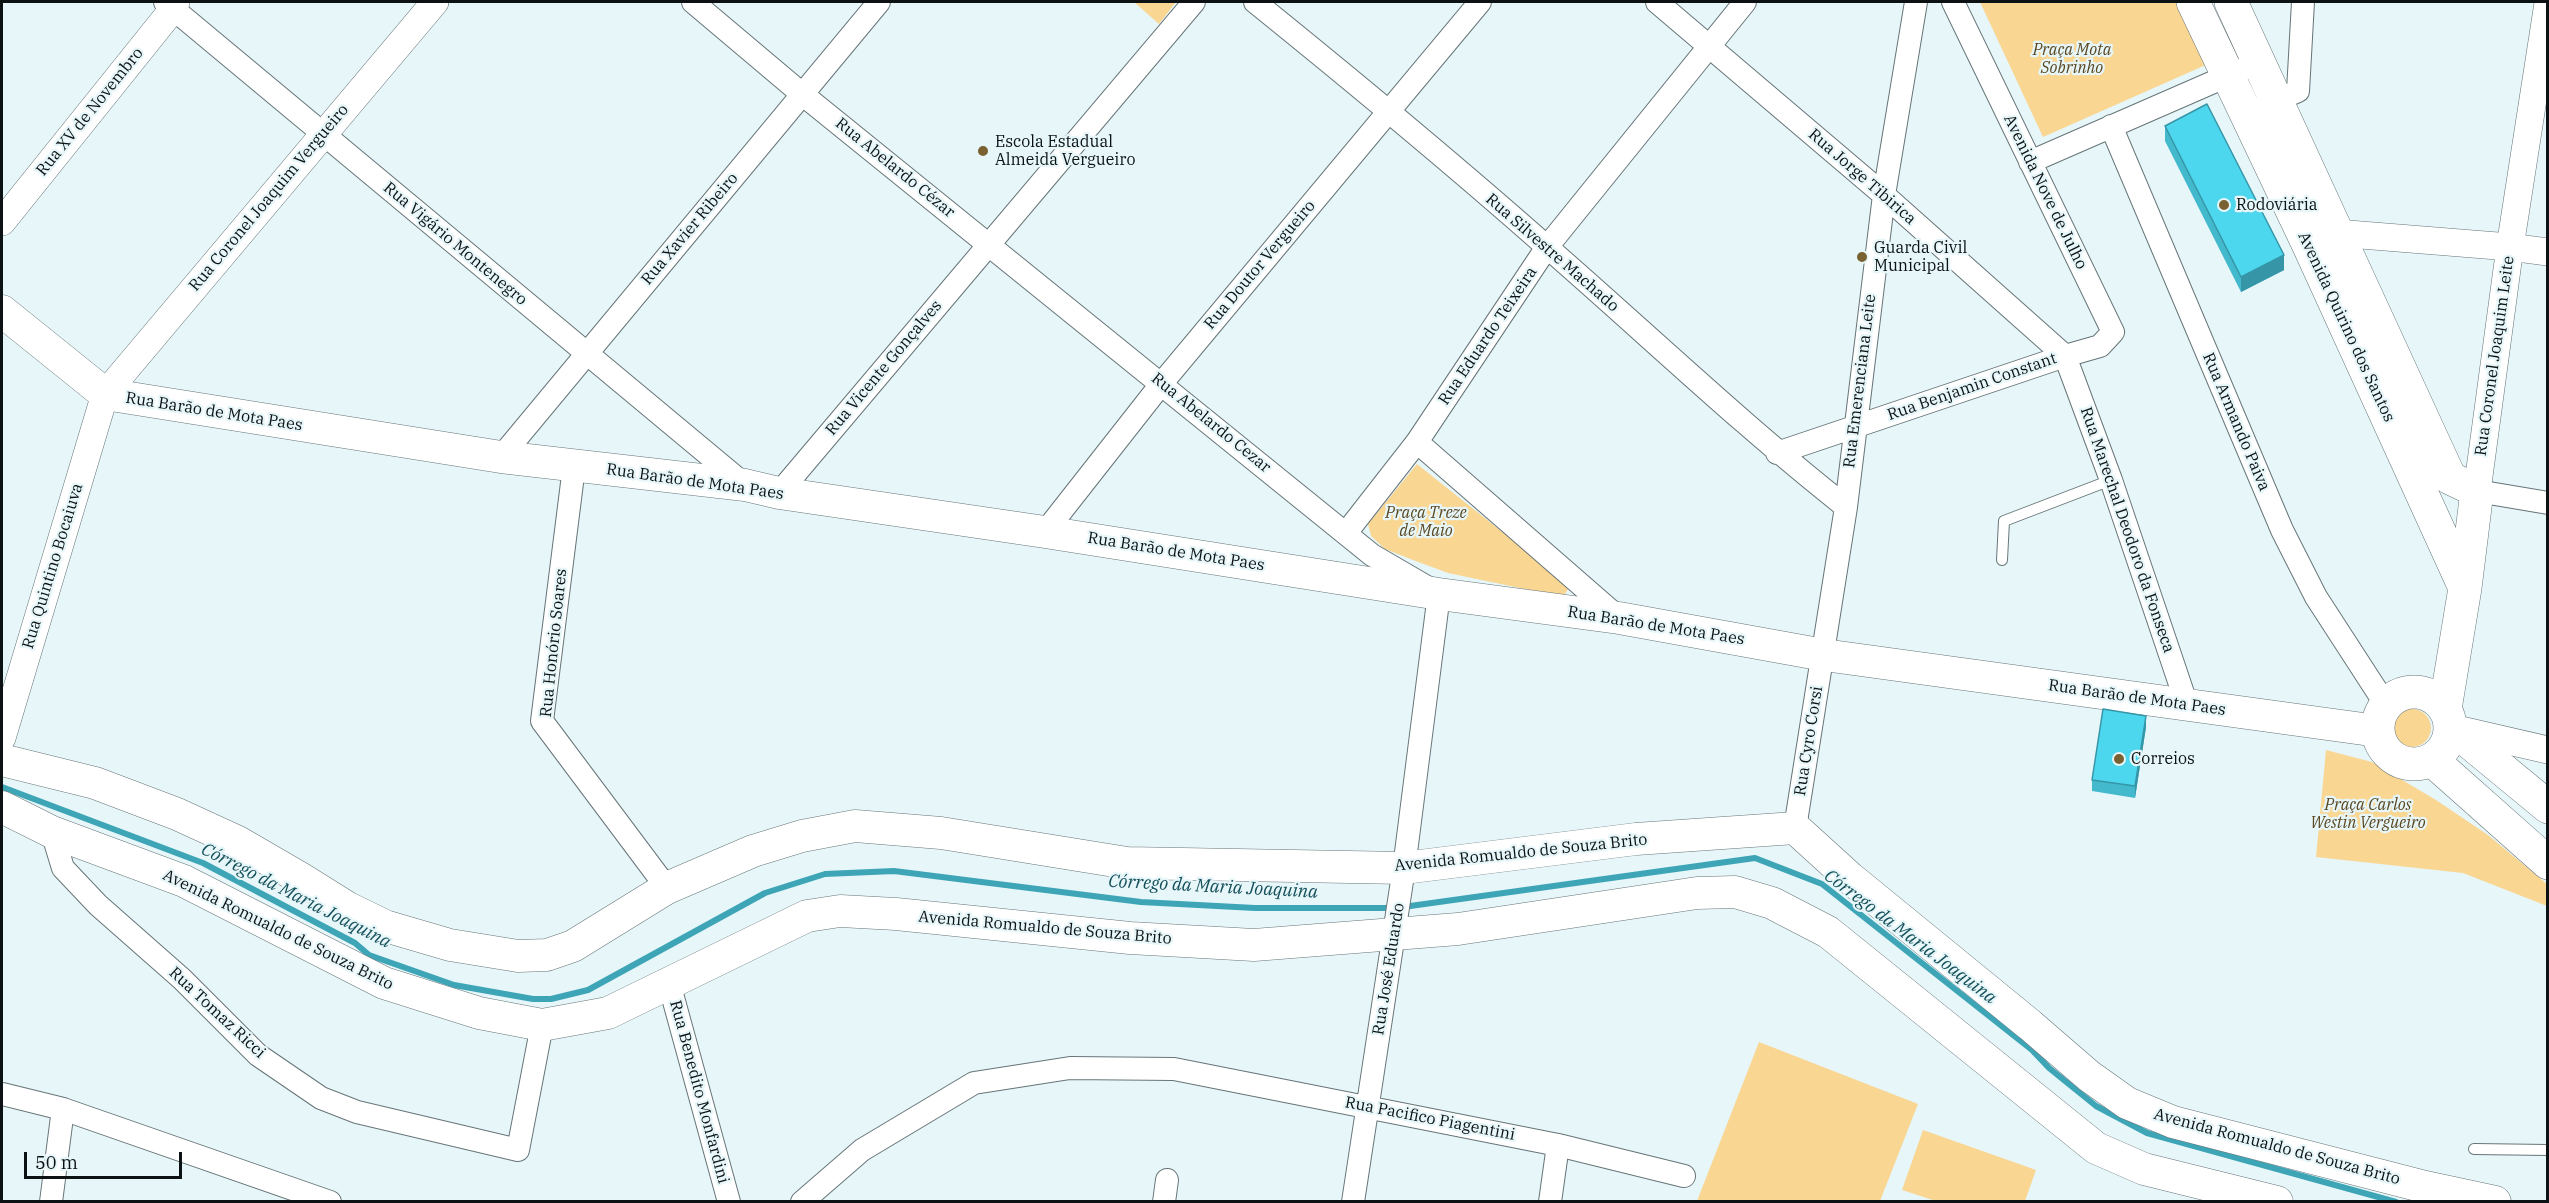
<!DOCTYPE html>
<html>
<head>
<meta charset="utf-8">
<style>
	body { margin:0 }
	#map { position:relative; width:2549px; height:1203px; overflow:hidden; background:#e6f6f9; font-family:"IBM Plex Serif",serif }
	canvas { display:block }
	.frame { position:absolute; inset:0; border:3px solid #0c1213; pointer-events:none }
	.scale { position:absolute; left:24px; top:1152px; width:158px; height:27px; box-sizing:border-box; border:3px solid #0c1213; border-top:0; padding-left:8px; font-size:18px; line-height:21px; white-space:nowrap; color:#0c1213; -webkit-text-stroke:4px #e6f6f9; paint-order:stroke }
</style>
</head>
<body>
<div id="map">
<canvas width="2549" height="1203"></canvas>
<div class="frame"></div>
<div class="scale">50 m</div>
</div>
<script>
const context = document.querySelector('canvas').getContext('2d');
context.lineJoin = 'round';
function fillPath(path, color) {
  context.fillStyle = color;
  context.fill(path, 'evenodd');
}
function trace(path, color, width, dash) {
  context.strokeStyle = color;
  context.lineWidth = width;
  context.lineCap = dash ? 'butt' : 'round';
  context.setLineDash(dash || []);
  context.stroke(path);
}
function label(font, color, halo, rows, align = 'center') {
  context.font = font + ' "IBM Plex Serif",serif';
  context.lineWidth = 4.5;
  context.setLineDash([]);
  context.textBaseline = 'middle';
  context.strokeStyle = halo;
  context.fillStyle = color;
  for (const [text, x, y, turn = 0] of rows) {
    context.save();
    context.translate(x, y);
    context.rotate((+turn || 0) * Math.PI / 180);
    context.textAlign = isNaN(turn) ? turn : align;
    if (halo) context.strokeText(text, 0, 0);
    context.fillText(text, 0, 0);
    context.restore();
  }
}
fillPath(new Path2D(`
	M1134,2H1176L1159,24Z
	M1980,2H2180L2208,64L2043,137Z
	M1417,464L1570,586L1563,597L1448,573L1413,560L1385,549L1371,536L1368,524Z
	M2393 728a19 19 0 1 1 38 0a19 19 0 1 1-38 0Z
	M2326,750L2372,762L2436,800L2488,835L2547,884V906L2463,873L2316,857Z
	M1759,1042L1918,1104L1880,1201H1697Z
	M1923,1130L2036,1170L2025,1201H1936L1902,1190Z`), '#fad693');
trace(new Path2D(`
	M2,787L203,863L355,943L369,955L454,985L533,999H551L588,990L765,893L825,874L894,871L1141,902L1255,908H1393
	M1403,907L1755,858L1822,884L2032,1050L2049,1068L2096,1106L2147,1133L2396,1202`), '#3ea5b7', 6);
const service = new Path2D(`
	M2002,560L2004,521L2111,480
	M2474,1149L2548,1150`);
const minor = new Path2D(`
	M165,2L745,485
	M693,2L802,94L1372,555L1439,594L1404,868L1353,1202
	M1255,2C1354,82 1452,163 1547,247C1647,334 1742,425 1846,507
	M1657,2L1884,195L2065,356L2111,480L2187,705
	M2264,106L2298,91L2303,2
	M2111,126L2282,530L2316,597L2386,705
	M2030,162L2241,70
	M1417,442L1619,618
	M1777,453L2065,356L2100,346L2113,332L1953,2
	M501,457L879,2
	M574,467L542,721L667,888
	M2477,491L2548,503
	M779,493L1194,2
	M1045,532L1162,383L1480,2
	M1346,533L1417,442L1547,247L1745,2
	M1795,828L1846,507L1884,195L1916,2
	M52,832L63,868L98,905L182,979L258,1055L321,1098L357,1112L518,1150L542,1025
	M669,983L729,1202
	M2,1094L63,1109L330,1202
	M51,1202L63,1109
	M802,1202L862,1150L974,1083L1070,1068L1174,1069L1558,1145L1684,1176
	M1164,1202L1167,1180
	M1550,1202L1558,1145`);
const tertiary = new Path2D(`
	M2,222L173,9L176,2
	M2320,240L2336,233L2510,247L2548,252
	M2477,491L2510,247L2548,3
	M2452,728L2548,750
	M2,738L105,394L435,2`);
const secondary = new Path2D(`
	M2,311L105,394L501,457L745,485L779,493L1045,532L1439,594L1619,618L1824,655L2378,731
	M2,760L95,783L177,814L238,842L300,878L348,908L385,926L450,945L518,956L547,955L573,946L667,888L753,851L802,836L855,826L941,833L1127,863L1404,868L1636,839L1795,828L1850,878L2030,1025L2089,1076L2127,1103L2173,1122L2425,1187L2495,1202
	M2,807L52,832L184,881L384,983L479,1013L542,1025L608,1013L807,916L840,911L896,914L1130,938L1254,945L1458,929L1697,893L1735,892L1772,903L1828,932L2096,1148L2144,1169L2277,1202`);
const primary = new Path2D(`
	M2193,2L2309,246L2465,588
	M2231,2L2450,478L2477,491L2465,588L2445,709
	M2378 728a36 36 0 1 1 72 0a36 36 0 1 1-72 0Z
	M2451,727L2548,807
	M2432,760L2548,863`);
trace(service, '#677578', 12);
trace(minor, '#677578', 24);
trace(tertiary, '#677578', 28);
trace(secondary, '#677578', 33);
trace(primary, '#677578', 34);
trace(service, '#fff', 10);
trace(minor, '#fff', 22);
trace(tertiary, '#fff', 27);
trace(secondary, '#fff', 32);
trace(primary, '#fff', 33);
fillPath(new Path2D(`
	M2165,126L2284,270L2241,292L2165,141Z
	M2146,727L2135,798L2092,791V780Z`), '#42b9cd');
fillPath(new Path2D(`
	M2284,255V270L2241,292V277Z
	M2146,716V727L2135,798V786Z`), '#3696a7');
const building = new Path2D(`
	M2207,104L2284,255L2241,277L2165,126Z
	M2103,709L2146,716L2135,786L2092,780Z`);
fillPath(building, '#4dd7ee');
trace(building, '#3696a7', 1.5);
for (const [x, y, r, color] of [
	[983,151,6,"#7a6132"],
	[2224,205,6,"#7a6132"],
	[1862,257,6,"#7a6132"],
	[2119,759,6,"#7a6132"]
]) {
  const dot = new Path2D();
  dot.arc(x, y, r, 0, 2 * Math.PI);
  context.fillStyle = color;
  context.fill(dot);
  trace(dot, '#e6f6f9', 2);
}
label('italic 16px', '#5b4822', '#e6f6f9', [
	["Praça Mota",2072,50],
	["Sobrinho",2072,68],
	["Praça Treze",1426,513],
	["de Maio",1426,531],
	["Praça Carlos",2368,805],
	["Westin Vergueiro",2368,823]
]);
label('16px', '#0c1213', '#e6f6f9', [
	["Rua XV de Novembro",90,112,-51],
	["Rua Abelardo Cézar",895,168,39],
	["Rua Jorge Tibirica",1862,177,41],
	["Avenida Nove de Julho",2045,192,64],
	["Rua Coronel Joaquim Vergueiro",269,198,-50],
	["Rua Xavier Ribeiro",690,229,-50],
	["Rua Vigário Montenegro",455,244,40],
	["Rua Silvestre Machado",1552,253,41],
	["Rua Doutor Vergueiro",1260,265,-50],
	["Avenida Quirino dos Santos",2346,327,65],
	["Rua Eduardo Teixeira",1488,336,-56],
	["Rua Coronel Joaquim Leite",2495,356,-82],
	["Rua Vicente Gonçalves",884,368,-50],
	["Rua Emerenciana Leite",1860,381,-83],
	["Rua Benjamin Constant",1972,387,-19],
	["Rua Barão de Mota Paes",214,412,9],
	["Rua Armando Paiva",2236,422,67],
	["Rua Abelardo Cezar",1211,423,39],
	["Rua Barão de Mota Paes",695,482,8],
	["Rua Marechal Deodoro da Fonseca",2127,530,71],
	["Rua Barão de Mota Paes",1176,552,9],
	["Rua Quintino Bocaiuva",53,566,-73],
	["Rua Barão de Mota Paes",1656,626,9],
	["Rua Honório Soares",554,643,-84],
	["Rua Barão de Mota Paes",2137,698,8],
	["Rua Cyro Corsi",1809,741,-81],
	["Avenida Romualdo de Souza Brito",1521,853,-6],
	["Avenida Romualdo de Souza Brito",1045,928,5],
	["Avenida Romualdo de Souza Brito",278,930,26],
	["Rua José Eduardo",1389,969,-81],
	["Rua Tomaz Ricci",217,1013,43],
	["Rua Benedito Monfardini",699,1092,75],
	["Rua Pacifico Piagentini",1430,1119,11],
	["Avenida Romualdo de Souza Brito",2277,1147,15]
]);
label('16px', '#0c1213', '#e6f6f9', [
	["Escola Estadual",995,142],
	["Almeida Vergueiro",995,160],
	["Rodoviária",2236,205],
	["Guarda Civil",1874,248],
	["Municipal",1874,266],
	["Correios",2131,759]
], 'left');
label('italic 18px', '#15505a', '#e6f6f9', [
	["Córrego da Maria Joaquina",1213,887,3],
	["Córrego da Maria Joaquina",296,896,27],
	["Córrego da Maria Joaquina",1910,937,37]
]);
</script>
</body>
</html>
